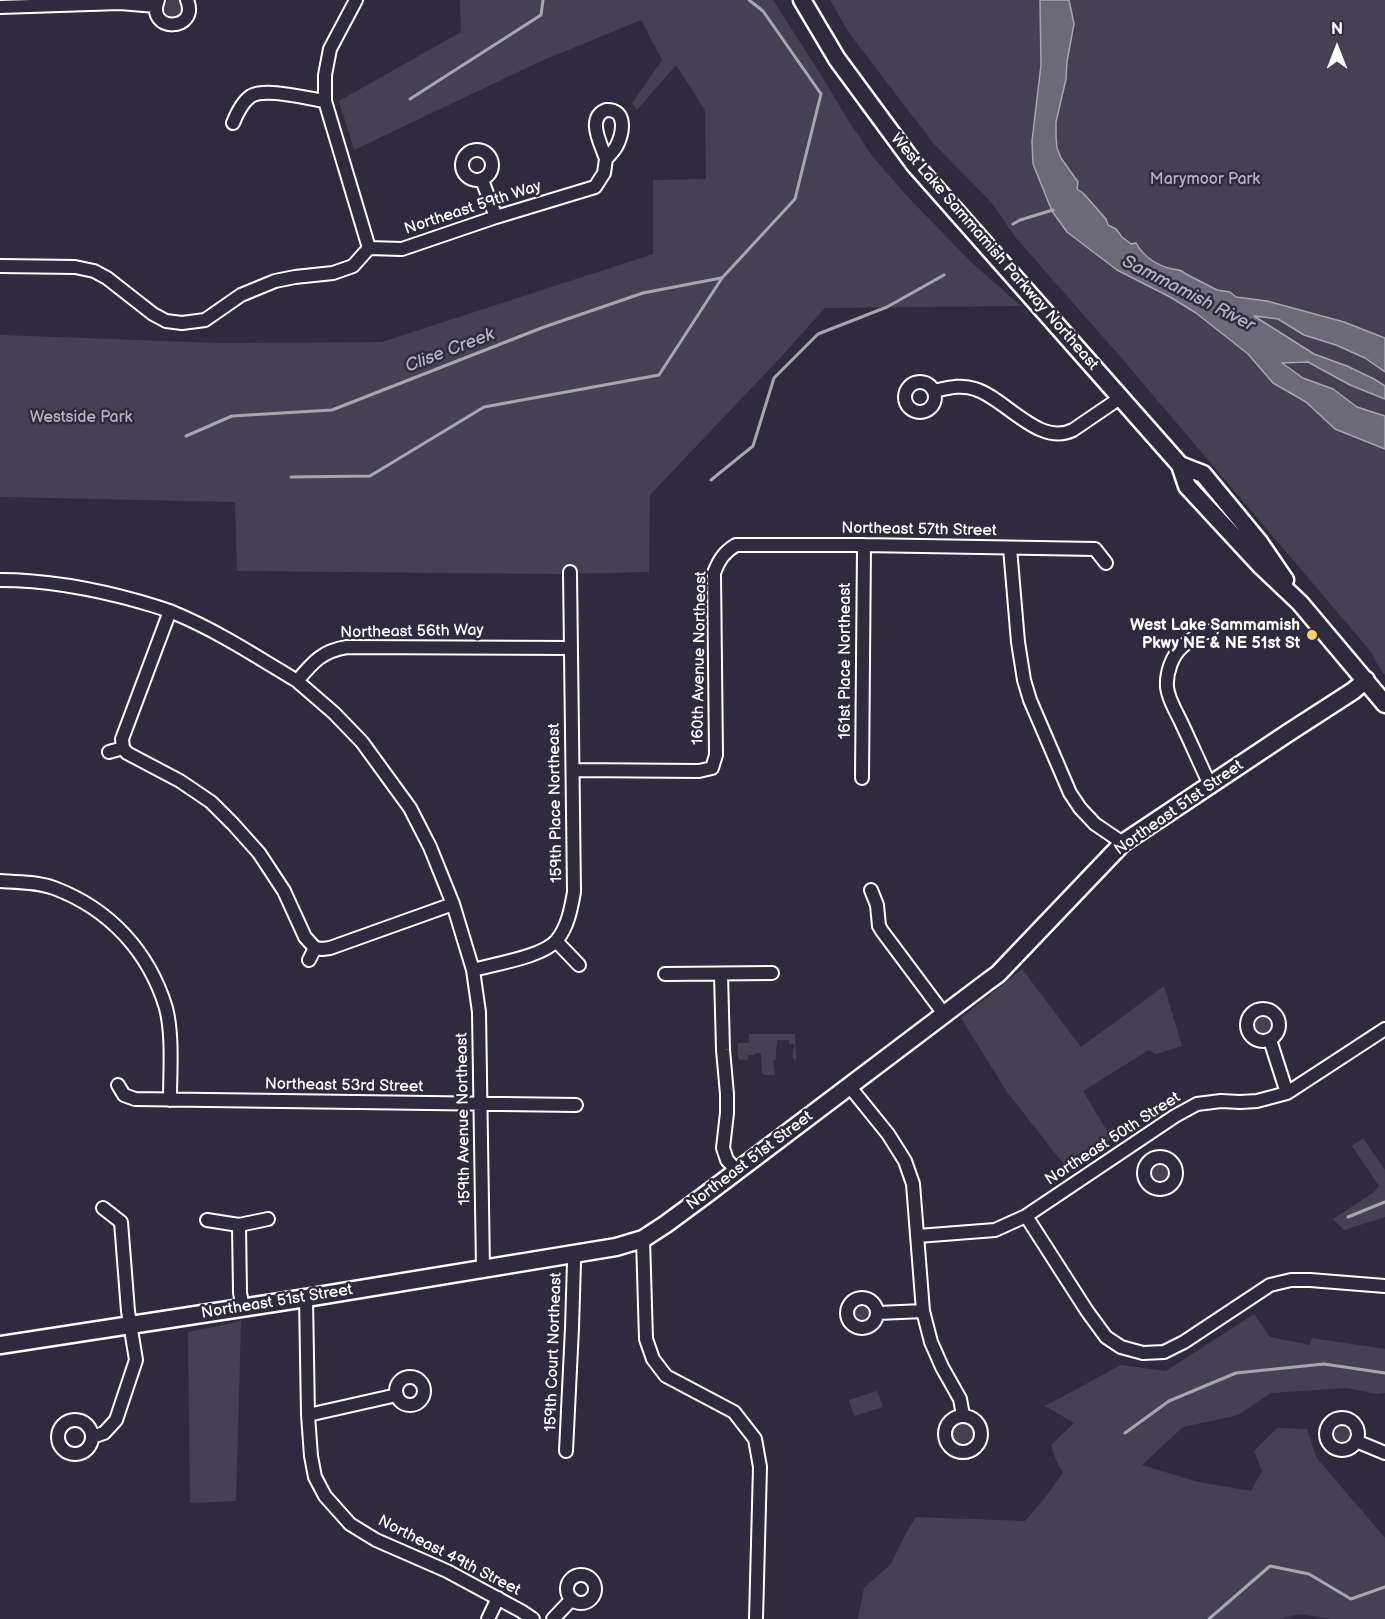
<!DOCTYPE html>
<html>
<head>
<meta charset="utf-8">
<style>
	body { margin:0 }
	#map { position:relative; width:1385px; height:1619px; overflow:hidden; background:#2f2a3d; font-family:"Balsamiq Sans",sans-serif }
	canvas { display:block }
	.north { position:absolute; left:1307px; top:18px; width:60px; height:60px; -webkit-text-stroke:4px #2f2a3d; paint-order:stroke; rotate:0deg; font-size:16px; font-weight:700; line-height:24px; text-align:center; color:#fff }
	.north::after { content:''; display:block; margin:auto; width:21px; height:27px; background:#fff; clip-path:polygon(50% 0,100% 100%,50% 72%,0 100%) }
</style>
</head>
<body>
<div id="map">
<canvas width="1385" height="1619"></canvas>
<div class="north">N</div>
</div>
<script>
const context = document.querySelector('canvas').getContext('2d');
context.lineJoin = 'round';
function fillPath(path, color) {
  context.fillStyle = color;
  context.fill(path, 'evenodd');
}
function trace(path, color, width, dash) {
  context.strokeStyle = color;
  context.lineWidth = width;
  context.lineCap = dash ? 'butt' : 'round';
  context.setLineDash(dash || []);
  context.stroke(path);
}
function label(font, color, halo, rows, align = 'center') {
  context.font = font + ' "Balsamiq Sans",sans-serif';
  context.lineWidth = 5;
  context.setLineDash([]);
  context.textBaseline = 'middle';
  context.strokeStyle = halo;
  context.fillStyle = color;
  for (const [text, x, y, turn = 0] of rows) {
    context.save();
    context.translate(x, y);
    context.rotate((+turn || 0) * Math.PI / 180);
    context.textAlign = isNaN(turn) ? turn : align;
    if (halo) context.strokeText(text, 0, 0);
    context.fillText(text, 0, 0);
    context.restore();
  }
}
fillPath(new Path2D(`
	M164 8a9 9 0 1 1 18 0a9 9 0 1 1-18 0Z
	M460,0H773L823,78L849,122L873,157L907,196L971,262L1021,306L825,308L779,359L650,495L649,572L558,574L237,571L235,502L0,497V335L221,343L382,342L653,254V180L706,179L705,110L676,65L637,110L632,103L662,60L641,20L539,62L354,150L339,101L461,32Z
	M830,0H1385V675L1376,662L1372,653L1118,354L1016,238L991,202L934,144L849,33Z
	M1022,969L1081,1047L1164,986L1182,1046L1156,1054L1149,1050L1083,1091L1112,1139L1066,1167L1007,1092L961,1018Z
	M1253 1025a10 10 0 1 1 20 0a10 10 0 1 1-20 0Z
	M749,1034H795L796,1060L793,1058V1051L795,1046L793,1044H789V1040H777V1046L776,1047V1059L773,1061L775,1075H765L762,1073L761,1053H755V1055H748V1060H740L738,1058V1043H749Z
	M1363,1138L1385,1170V1217L1344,1230L1333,1219L1374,1192L1379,1186L1352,1146Z
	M1150 1172a10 10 0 1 1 20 0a10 10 0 1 1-20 0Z
	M852 1313a10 10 0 1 1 20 0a10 10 0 1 1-20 0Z
	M1254,1314L1270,1337L1310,1345L1312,1338L1385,1349V1393L1378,1394L1346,1388L1271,1393L1238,1415L1183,1427L1142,1465L1198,1482L1251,1491L1262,1471L1254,1451L1277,1428L1307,1429L1316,1457L1385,1538V1619H1333L1298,1614L1282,1619H858L864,1588L891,1564L906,1533L916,1517L1025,1521L1044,1499L1063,1473L1055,1458L1051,1445L1074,1423L1045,1406L1121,1365L1166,1371Z
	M241,1321L236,1501L190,1503L188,1332Z
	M877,1391L883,1407L854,1416L849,1400Z
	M964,1424L967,1425L972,1428L974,1436L969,1441L957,1444L950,1439V1433L955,1427Z
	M1332 1434a10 10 0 1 1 20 0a10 10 0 1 1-20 0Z`), '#464152');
const water = new Path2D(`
	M1040,0H1069L1074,24L1067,61L1066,79L1056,122V136L1057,148L1061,158L1078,182L1077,189L1083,193L1106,219L1108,225L1116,229L1122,237L1131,244L1136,243C1144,257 1156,265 1172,269C1178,270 1181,269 1186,274L1217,290L1230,292L1236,297L1267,301L1344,322L1385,338V372L1365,358L1336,345L1304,335L1278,319L1254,316L1314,354L1347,366L1374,379L1385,386V399L1350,385L1308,362L1282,363L1303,378L1333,389L1357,407L1385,416V449L1335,429L1306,402L1273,383L1248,354L1196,313L1170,297L1117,270L1067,232L1052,211L1033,164L1032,141L1041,65Z`);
fillPath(water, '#6d6a77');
trace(water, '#a7a6ad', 1.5);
trace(new Path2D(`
	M410,99L541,15L543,0
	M1013,224L1020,220L1053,210
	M186,436L232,416L332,410L544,327L643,293L721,278
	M291,477L370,476L484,407L659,375L722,278L795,199L821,94L763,11L749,0
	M711,480L753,446L774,378L818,334L887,307L944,275
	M1348,1217L1385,1202
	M1125,1433L1169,1401L1236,1373L1324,1364L1385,1373
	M1209,1619L1270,1566L1309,1574L1351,1599L1385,1587`), '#a7a6ad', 3);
const street = new Path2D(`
	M158,0C145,33 200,32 187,0
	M356,0L330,49L325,75V101L369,248
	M0,7L120,3L156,6
	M606,110C628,109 623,134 616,147C613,152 609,156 606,159C601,144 586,118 606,110Z
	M233,123C237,113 242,102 251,96C266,87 308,99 325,101
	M462 165a15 15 0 1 1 30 0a15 15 0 1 1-30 0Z
	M482,180L496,217
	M0,266L75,267L94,271L107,278L153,314L166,321L182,323L205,320L241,295L275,281L295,277L333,273L353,266L369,248L402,249L496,217L595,187L604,173L606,159
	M905 397a15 15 0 1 1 30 0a15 15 0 1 1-30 0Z
	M934,391C948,388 961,384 975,389C1005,398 1039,447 1073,430L1120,398
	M1010,548L1018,642L1024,680L1030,700L1070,793L1080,808L1095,824L1123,843
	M0,580C48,580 95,589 141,602C151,605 162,608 172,612C216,630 256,656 297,681C313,662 322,651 347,647L571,648
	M297,681L334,713L362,742L410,808L430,847L453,904L473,970L479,1012L483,1269
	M123,748L127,753L180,781L211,802L233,824L259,853L284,891L305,937L315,948
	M123,748L122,739L170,611
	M109,752L123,748
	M712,768L716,755L714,573C719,560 724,552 736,545H864L1095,549L1106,563
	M573,770L699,771L712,768
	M862,778L864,545
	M1210,785C1200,764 1191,743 1181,722C1176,711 1168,699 1167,687C1166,673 1172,655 1183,646C1192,638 1200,633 1211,631
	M0,881C18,882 37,882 54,888C110,909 149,952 166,1008C173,1035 170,1071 170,1100
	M871,890L877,905L879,926L882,931L944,1014
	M556,941L579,965
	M315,948L322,949L330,948L453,904
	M309,960L315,948
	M473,970C494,964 543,957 557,940C568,926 571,909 574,892L570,572
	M665,974L772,973
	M721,974L723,1050L727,1094V1113L723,1148L727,1160L737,1171
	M1247 1025a16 16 0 1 1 32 0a16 16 0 1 1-32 0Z
	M1270,1040L1287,1093
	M118,1085L124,1095L135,1099L576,1105
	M850,1087L888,1134L905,1161L913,1184L923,1311L931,1342L942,1367L960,1399L963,1415
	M1144 1173a16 16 0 1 1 32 0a16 16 0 1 1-32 0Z
	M1026,1216L1087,1311L1106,1337L1121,1347L1143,1353L1164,1352L1184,1342L1270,1285L1291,1280H1310L1385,1286
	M207,1220L239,1225L268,1219
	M239,1225L240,1293L243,1307
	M918,1236L995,1230L1026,1216L1175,1116L1197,1104L1221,1101L1240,1102L1257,1101L1287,1093L1385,1029
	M643,1239L646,1339L653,1359L666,1376L734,1412L755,1439L760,1467L756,1619
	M847 1313a15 15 0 1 1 30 0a15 15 0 1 1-30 0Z
	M306,1298L308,1415L311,1456L315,1477L325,1496L350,1524L376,1540L447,1571L521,1611L533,1619
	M878,1313L923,1311
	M396 1391a14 14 0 1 1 28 0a14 14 0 1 1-28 0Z
	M308,1415L397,1395
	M945 1434a18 18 0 1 1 36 0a18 18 0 1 1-36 0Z
	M1326 1434a16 16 0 1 1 32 0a16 16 0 1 1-32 0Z
	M58 1437a17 17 0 1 1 34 0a17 17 0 1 1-34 0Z
	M92,1437L104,1433L116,1420L136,1360L128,1311L121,1222L103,1208
	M1356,1441L1385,1453
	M566,1451L572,1328L574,1262L571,1255
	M567 1589a14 14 0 1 1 28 0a14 14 0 1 1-28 0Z
	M488,1619L498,1598
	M553,1619L572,1599`);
const secondary = new Path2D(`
	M802,0L837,59L915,165L1180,465L1187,486L1262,567L1300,603L1385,704
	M1180,465L1203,474L1259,542L1285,580
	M0,1345L306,1298L616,1247L643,1239L666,1224L708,1193L987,982L998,974L1123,843L1288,733L1353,691L1366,680`);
trace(street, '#fff', 16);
trace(secondary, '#fff', 21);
trace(street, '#2f2a3d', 12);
trace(secondary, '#2f2a3d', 16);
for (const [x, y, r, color] of [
	[1312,635,6,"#ffd166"]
]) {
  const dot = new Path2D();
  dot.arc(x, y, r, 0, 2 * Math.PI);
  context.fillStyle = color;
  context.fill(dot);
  trace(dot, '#2f2a3d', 2);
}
label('16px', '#b5b3ba', '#2f2a3d', [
	["Marymoor Park",1205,180],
	["Westside Park",81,418]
]);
label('16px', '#fff', '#2f2a3d', [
	["Northeast 59th Way",473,208,-18],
	["West Lake Sammamish Parkway Northeast",994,252,49],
	["Northeast 57th Street",919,530,1],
	["Northeast 56th Way",412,632,-1],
	["160th Avenue Northeast",700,658,-89],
	["161st Place Northeast",846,661,-90],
	["159th Place Northeast",556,803,-91],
	["Northeast 51st Street",1179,808,-35],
	["Northeast 53rd Street",344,1086,1],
	["159th Avenue Northeast",464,1119,-91],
	["Northeast 50th Street",1113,1139,-33],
	["Northeast 51st Street",750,1161,-37],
	["Northeast 51st Street",277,1302,-9],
	["159th Court Northeast",554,1352,-88],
	["Northeast 49th Street",449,1556,27]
]);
label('bold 16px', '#fff', '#2f2a3d', [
	["West Lake Sammamish",1300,626],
	["Pkwy NE & NE 51st St",1300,644]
], 'right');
label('italic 18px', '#b6b4bb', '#2f2a3d', [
	["Sammamish River",1188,294,27],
	["Clise Creek",450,351,-21]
]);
</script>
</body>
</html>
